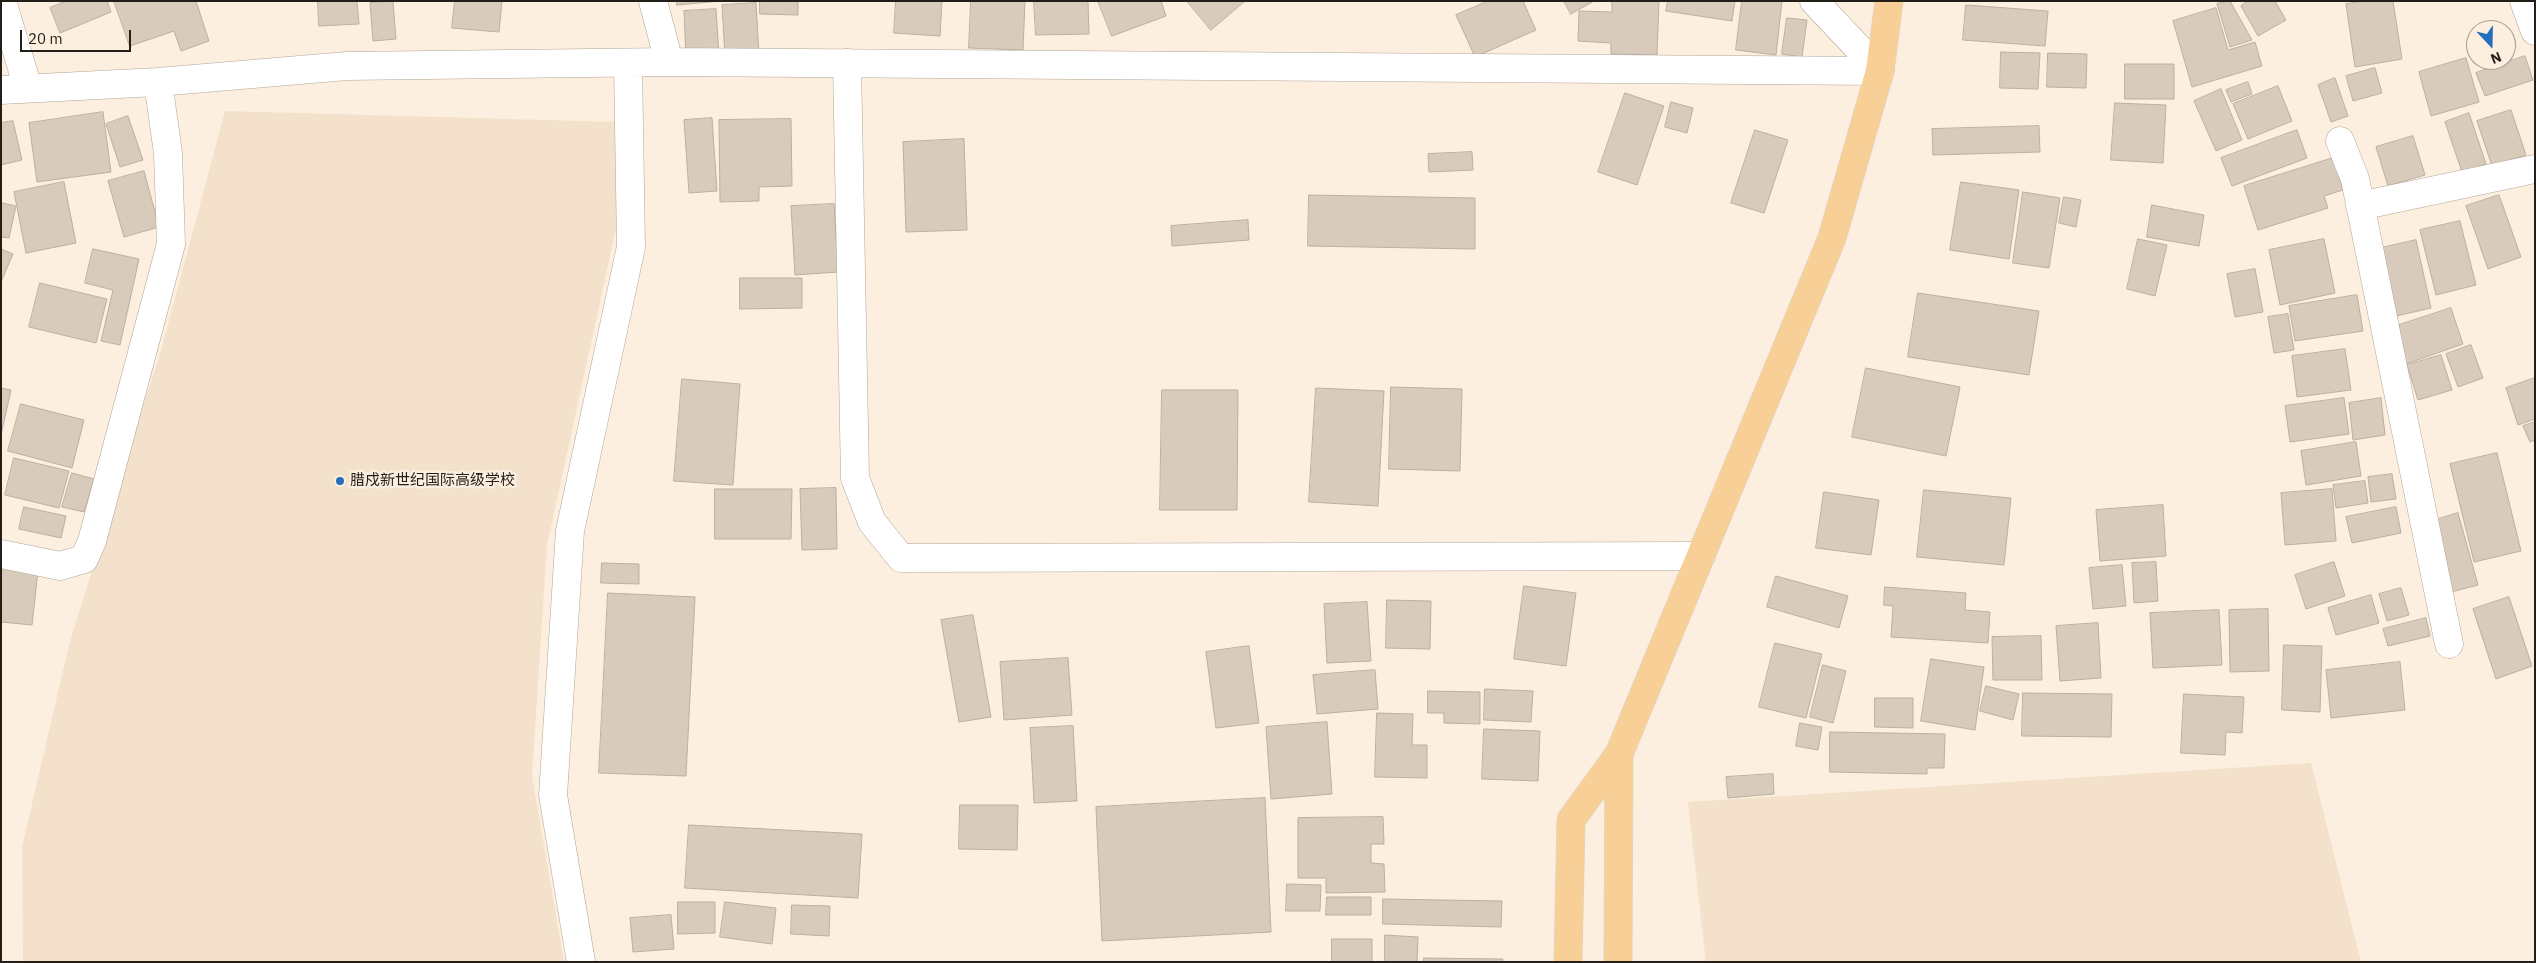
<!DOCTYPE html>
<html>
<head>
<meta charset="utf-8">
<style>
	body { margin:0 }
	#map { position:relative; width:2536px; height:963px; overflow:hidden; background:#fcefdf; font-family:"IBM Plex Sans",sans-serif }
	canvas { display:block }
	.frame { position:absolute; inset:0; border:2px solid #231e18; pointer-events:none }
	.north { position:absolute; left:2466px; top:20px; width:50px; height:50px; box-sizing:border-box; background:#fcefdf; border:1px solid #a59b8f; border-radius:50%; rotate:159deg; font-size:14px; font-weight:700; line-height:20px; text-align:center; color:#231e18 }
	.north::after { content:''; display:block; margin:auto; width:18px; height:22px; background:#256dbd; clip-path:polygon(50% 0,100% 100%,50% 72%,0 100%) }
	.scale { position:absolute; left:20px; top:30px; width:111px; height:22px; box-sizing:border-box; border:2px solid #231e18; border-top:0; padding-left:6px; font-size:15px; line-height:18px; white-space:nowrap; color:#231e18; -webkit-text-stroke:4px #fcefdf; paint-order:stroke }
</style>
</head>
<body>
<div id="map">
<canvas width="2536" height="963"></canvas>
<div class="frame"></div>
<div class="north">N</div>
<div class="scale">20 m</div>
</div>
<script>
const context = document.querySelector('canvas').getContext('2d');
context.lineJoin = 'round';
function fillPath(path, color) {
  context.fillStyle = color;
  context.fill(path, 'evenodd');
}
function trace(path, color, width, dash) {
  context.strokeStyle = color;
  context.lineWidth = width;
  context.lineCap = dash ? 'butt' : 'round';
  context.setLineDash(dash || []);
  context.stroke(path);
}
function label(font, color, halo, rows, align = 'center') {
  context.font = font + ' "IBM Plex Sans","Noto Sans SC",sans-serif';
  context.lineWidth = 5;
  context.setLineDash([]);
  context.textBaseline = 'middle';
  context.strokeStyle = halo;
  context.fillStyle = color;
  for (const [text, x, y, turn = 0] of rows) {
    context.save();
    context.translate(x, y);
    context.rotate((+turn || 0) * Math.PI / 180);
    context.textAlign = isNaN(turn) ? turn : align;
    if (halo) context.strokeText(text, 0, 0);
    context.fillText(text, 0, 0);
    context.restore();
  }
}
fillPath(new Path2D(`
	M225,111L618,122L616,229L547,545L532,776L564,962H23L22,847L69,645L139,417L159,358Z
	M2311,763L2361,962H1706L1688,802Z`), '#f3e1cb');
const building = new Path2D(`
	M66,1H107L111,12L60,33L50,8Z
	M114,1H196L209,41L181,51L174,31L130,46Z
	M318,1H357L359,24L319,26Z
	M455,1H502L499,32L452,28Z
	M677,1H721L677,5Z
	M760,1H798V15L760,14Z
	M896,1H942L940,36L894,33Z
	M971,1H1025L1023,50L969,48Z
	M1034,1H1088L1089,34L1036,35Z
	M1098,1H1161L1166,16L1112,36Z
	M1187,1H1245L1211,30Z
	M1488,1H1523L1536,30L1475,57L1456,15Z
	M1564,1H1594L1571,14Z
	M1612,1H1659L1657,55L1611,54V43L1578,41L1579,11L1612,12Z
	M1668,1H1735L1732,21L1666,11Z
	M1742,1H1782L1776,55L1736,50Z
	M2230,1L2252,40L2230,47L2217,4Z
	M2248,1H2275L2286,20L2258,36L2241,6Z
	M2365,1H2393L2402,59L2355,67L2346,4Z
	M393,2L396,39L373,41L370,3Z
	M756,3L759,54L725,57L722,5Z
	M1966,5L2048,11L2045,46L1963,40Z
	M2216,8L2228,50L2255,42L2262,66L2192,87L2173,21Z
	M716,9L719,55L686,57L684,11Z
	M1787,18L1807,20L1802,57L1782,54Z
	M2001,52L2040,53L2038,89L2000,88Z
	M2048,53L2087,54L2086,88L2047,87Z
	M2525,56L2533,80L2485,96L2476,73Z
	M2466,58L2479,102L2431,116L2419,72Z
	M2125,64H2174V99H2125Z
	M2375,68L2382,93L2353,101L2346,76Z
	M2335,78L2348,116L2331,122L2318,85Z
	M2248,82L2252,94L2231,102L2226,90Z
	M2278,86L2292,121L2248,139L2233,104Z
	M2221,89L2242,140L2216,151L2194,101Z
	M1625,93L1664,106L1637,185L1598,172Z
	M1671,102L1693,108L1687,133L1665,127Z
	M2115,103L2166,105L2163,163L2111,160Z
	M2511,110L2526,155L2492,166L2477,121Z
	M103,112L111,172L37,182L29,123Z
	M2469,113L2486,164L2462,172L2445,122Z
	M128,116L143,160L120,167L106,124Z
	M712,118L717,191L689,193L684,120Z
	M791,119L792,186L759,187V201L720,202L719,120Z
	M13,121L22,160L1,165V123Z
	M2039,126L2040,152L1933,155L1932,129Z
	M1755,130L1788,140L1764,213L1731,203Z
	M2297,130L2307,158L2232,186L2221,158Z
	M2413,136L2425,175L2388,186L2376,147Z
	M964,139L967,230L906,232L903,142Z
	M1472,152L1473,170L1429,172L1428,154Z
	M2333,158L2343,190L2324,196L2328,208L2258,230L2244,186Z
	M144,171L159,227L124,237L108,181Z
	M64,182L76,243L26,253L14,192Z
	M1961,182L2019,190L2009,259L1950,250Z
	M2023,192L2060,198L2049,268L2013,263Z
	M1309,195L1475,198V249L1308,246Z
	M2499,195L2521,257L2488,269L2466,206Z
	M2064,197L2081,200L2076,227L2059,223Z
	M2,203L16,206L9,238L1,237Z
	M834,204L838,272L795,275L791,206Z
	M2152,205L2204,215L2199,246L2147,237Z
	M1248,220L1249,240L1172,246L1171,226Z
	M2460,221L2476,285L2436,295L2420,230Z
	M2138,239L2167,245L2155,296L2127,289Z
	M2324,239L2335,293L2280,305L2269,250Z
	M2416,240L2431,308L2392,317L2377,249Z
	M1,249L13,254L1,282Z
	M93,249L139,259L120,345L101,341L113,290L85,283Z
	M2255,269L2263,312L2235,317L2227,274Z
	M740,278H802V308L740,309Z
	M40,283L107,299L96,343L29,327Z
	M1918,293L2039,311L2029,375L1908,357Z
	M2357,295L2363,331L2295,341L2289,306Z
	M2451,308L2463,344L2400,366L2387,329Z
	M2288,314L2294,350L2274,353L2268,317Z
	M2471,345L2483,378L2458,387L2446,354Z
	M2345,349L2351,390L2297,397L2292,356Z
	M2441,355L2452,390L2418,400L2407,365Z
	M1866,368L1960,387L1946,456L1852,437Z
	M2535,378V419L2518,425L2506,388Z
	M682,379L740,384L733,485L674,481Z
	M1391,387L1462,389L1460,471L1389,469Z
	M1,388L11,390L1,435Z
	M1316,388L1384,391L1378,506L1309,502Z
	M1162,390H1238L1237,510H1160Z
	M2344,398L2349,434L2290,442L2285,406Z
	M2381,398L2385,435L2353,440L2349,403Z
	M21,404L84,420L72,468L8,451Z
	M2535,422V440L2530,442L2523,426Z
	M2356,442L2361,476L2306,485L2301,451Z
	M2497,453L2521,551L2474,562L2450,464Z
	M14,458L69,471L59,508L5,495Z
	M72,473L94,479L84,512L62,507Z
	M2392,474L2396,499L2371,502L2368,477Z
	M2365,481L2368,503L2336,508L2333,485Z
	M836,488L837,549L802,550L800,489Z
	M715,489H792L791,539H715Z
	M2332,489L2336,541L2285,545L2281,493Z
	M1924,490L2011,498L2004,565L1917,557Z
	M1824,492L1879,500L1871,555L1816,548Z
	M2163,505L2166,556L2100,561L2096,510Z
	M24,507L66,516L61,538L19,529Z
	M2396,507L2401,533L2352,543L2346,517Z
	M2458,513L2478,585L2451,592L2432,521Z
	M2156,562L2158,601L2134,603L2132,563Z
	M2334,562L2345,596L2306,609L2295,575Z
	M602,563L639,564V584L601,583Z
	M2122,565L2126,606L2093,609L2089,568Z
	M1,567L38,571L32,625L1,622Z
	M1776,576L1848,596L1839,628L1767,607Z
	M1524,586L1576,593L1566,666L1514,659Z
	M1885,587L1966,593L1965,610L1990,612L1988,643L1891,637L1893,606L1884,605Z
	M2401,588L2409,615L2387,621L2379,594Z
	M608,593L695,597L686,776L599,773Z
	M2371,595L2379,623L2336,635L2328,608Z
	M2509,597L2532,666L2496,679L2473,609Z
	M1387,600L1431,601L1430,649L1386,648Z
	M1367,602L1371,661L1327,663L1324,604Z
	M2268,609L2269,671L2230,672L2229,610Z
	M2219,610L2222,665L2153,668L2150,613Z
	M973,615L991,717L959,722L941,620Z
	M2426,618L2430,636L2388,646L2383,629Z
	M2098,623L2101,678L2060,681L2056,626Z
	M2041,636L2042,680H1993L1992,637Z
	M1775,643L1822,654L1806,718L1759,707Z
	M2284,645L2322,646L2320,712L2282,710Z
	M1249,646L1259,723L1216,728L1206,652Z
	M1068,658L1072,715L1004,720L1000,662Z
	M1931,659L1984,667L1975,730L1921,721Z
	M2400,662L2405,710L2331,718L2326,670Z
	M1823,665L1846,671L1833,723L1810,717Z
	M1375,670L1378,709L1317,714L1313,675Z
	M1986,686L2019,694L2013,720L1980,711Z
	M1485,689L1533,691L1531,722L1484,720Z
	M1428,691L1480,692V724L1444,723V713H1428Z
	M2023,693L2112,694L2111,737L2022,736Z
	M2184,694L2244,697L2242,733L2226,732L2225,755L2181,753Z
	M1875,698H1913V728L1875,727Z
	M1377,713L1413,714L1412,745H1427V778L1375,777Z
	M1327,722L1332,794L1271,799L1266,727Z
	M1800,723L1822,727L1818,750L1796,746Z
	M1073,726L1077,801L1034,803L1030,728Z
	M1484,729L1540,731L1538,781L1482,779Z
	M1830,732L1945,734L1944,768H1927V774L1830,772Z
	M1773,774L1774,794L1728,798L1726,777Z
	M1265,798L1271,932L1102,941L1096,807Z
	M960,805H1018L1017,850L959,849Z
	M1383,817L1384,844H1371V863L1384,864L1385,892L1326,893V878H1298V818Z
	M689,825L862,834L858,898L685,888Z
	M1287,884L1321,885L1320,911H1286Z
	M1327,897H1371V915H1326Z
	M1383,899L1502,901L1501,927L1383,924Z
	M678,902H715V933L678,934Z
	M725,902L776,908L772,944L720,937Z
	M792,905L830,906L829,936L791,934Z
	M671,915L674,949L633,952L630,918Z
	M1385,935L1418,937L1417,962H1385Z
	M1332,939H1372V962H1332Z
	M1424,958L1503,959L1502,962H1424Z`);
fillPath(building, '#d8cbbc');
trace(building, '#bbafa0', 1);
const minor = new Path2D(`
	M2,1L28,88
	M653,1L669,62
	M2524,1L2535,31
	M847,63L855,478L872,522L901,558L1701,556
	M1,90L158,82L347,66L669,62L1880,71L1814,1
	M2340,141L2355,179L2449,644
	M2360,206L2535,169
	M1,554L60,566L84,559L92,541L171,244L168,153L158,82
	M581,962L553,795L570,531L631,247L628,63`);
const primary = new Path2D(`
	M1568,962L1571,820L1619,754L1832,238L1880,71L1889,1
	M1618,962L1619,754`);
trace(minor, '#b1a597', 29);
trace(primary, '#d7d6d5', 29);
trace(minor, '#fff', 28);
trace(primary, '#f8d097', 28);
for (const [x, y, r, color] of [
	[340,481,5,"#256dbd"]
]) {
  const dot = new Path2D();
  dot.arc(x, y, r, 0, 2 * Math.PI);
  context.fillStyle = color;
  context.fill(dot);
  trace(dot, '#fcefdf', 2);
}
label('15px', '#231e18', '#fcefdf', [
	["腊戍新世纪国际高级学校",350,481]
], 'left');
</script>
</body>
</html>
